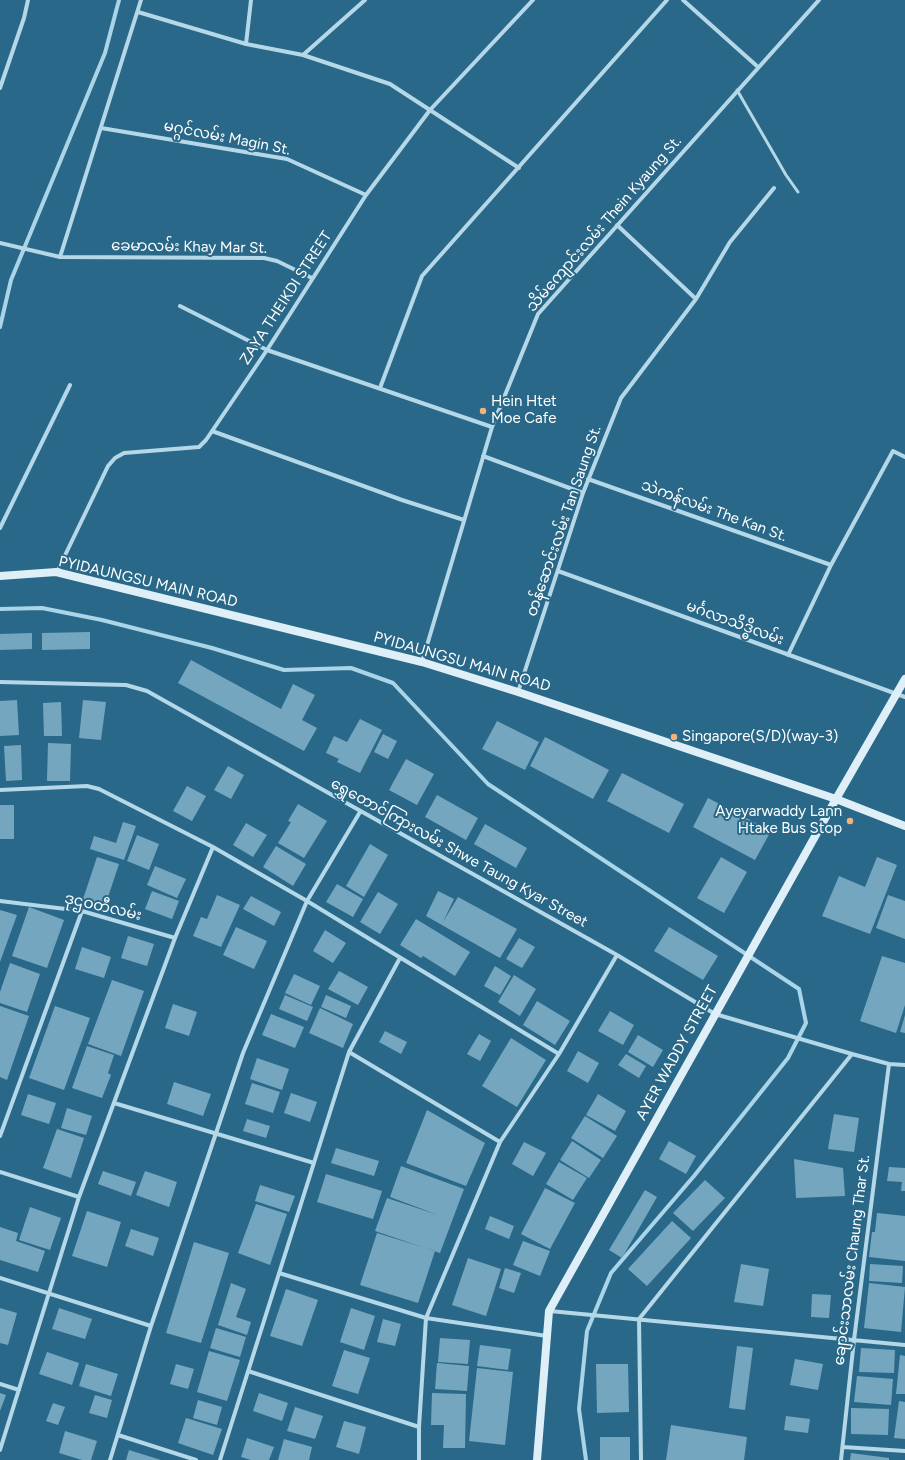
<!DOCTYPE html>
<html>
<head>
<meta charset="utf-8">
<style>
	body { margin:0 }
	canvas { display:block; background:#296888 }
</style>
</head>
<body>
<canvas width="905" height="1460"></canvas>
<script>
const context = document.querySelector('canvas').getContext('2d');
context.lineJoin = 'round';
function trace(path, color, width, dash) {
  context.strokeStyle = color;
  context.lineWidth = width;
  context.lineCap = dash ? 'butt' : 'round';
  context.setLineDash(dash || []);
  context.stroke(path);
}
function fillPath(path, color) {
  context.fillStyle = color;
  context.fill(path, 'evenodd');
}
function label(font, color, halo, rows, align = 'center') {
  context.font = font + ' Figtree,"Noto Sans Myanmar",sans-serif';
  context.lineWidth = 4;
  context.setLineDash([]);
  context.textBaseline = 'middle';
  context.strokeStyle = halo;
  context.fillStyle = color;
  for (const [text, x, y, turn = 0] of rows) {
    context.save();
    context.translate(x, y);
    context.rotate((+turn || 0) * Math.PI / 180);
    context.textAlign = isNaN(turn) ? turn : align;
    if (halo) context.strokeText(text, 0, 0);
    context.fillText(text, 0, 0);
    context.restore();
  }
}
trace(new Path2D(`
	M0,327L11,280L105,53L119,0
	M0,609L42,608L102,620L212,648L284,670L351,668L393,683L488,784L799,989L806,1023L788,1058L694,1176L611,1273L587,1331L579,1409L586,1460`), '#aad5e8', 4);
fillPath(new Path2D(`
	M90,632V649L42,650V633Z
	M32,633V649L0,650V634Z
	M191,660L281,709L293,684L315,695L302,720L317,728L304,751L178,683Z
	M17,700L19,735L0,736V701Z
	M83,700L106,702L101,740L79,738Z
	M61,702L62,736H44L43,703Z
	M360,719L382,730L360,773L337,762L339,759L326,753L334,736L347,742Z
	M497,721L539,742L525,770L482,749Z
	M383,734L397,741L388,759L374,752Z
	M545,737L609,770L593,799L530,766Z
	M48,743L71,744L70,781H47Z
	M21,745L22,780L6,781L4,746Z
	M406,759L434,774L417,805L389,790Z
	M228,766L244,775L231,799L214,790Z
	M622,773L684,804L669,833L607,801Z
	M187,786L206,796L192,821L173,811Z
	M437,795L478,818L466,840L425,817Z
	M708,798L771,831L755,860L693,827Z
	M298,804L327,821L304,858L278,843L291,822L288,821Z
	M0,805H14V839H0Z
	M123,822L136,826L124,860L90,849L94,836L116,843Z
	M246,823L267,835L253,857L233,845Z
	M485,824L527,848L516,868L474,844Z
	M137,835L159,844L149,870L127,861Z
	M370,844L388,855L364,897L346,886Z
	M276,846L306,864L293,886L263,867Z
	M97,857L119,864L105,906L83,899Z
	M721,857L747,872L724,913L697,898Z
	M877,857L897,865L870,934L822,916L839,876L865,887Z
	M155,866L186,879L177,898L147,885Z
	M337,884L363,899L353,917L326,902Z
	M152,891L179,901L172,919L145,909Z
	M438,891L454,899L443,922L458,897L517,929L500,958L426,916Z
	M378,892L398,904L380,934L360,922Z
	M217,895L240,905L221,947L193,936L201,917L207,919Z
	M888,895L905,901V939L876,928Z
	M251,896L281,912L274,926L243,909Z
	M29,907L64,920L47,968L12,956Z
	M0,910L17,915L0,962Z
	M416,919L470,952L455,976L423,956L421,958L400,945Z
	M236,927L267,941L254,969L223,955Z
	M669,927L718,956L703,980L654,951Z
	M325,930L346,943L333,963L313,951Z
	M128,936L154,944L147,966L121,958Z
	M519,938L535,947L522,968L506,959Z
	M82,947L111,957L104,978L75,969Z
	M882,956L905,963V1005L896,1033L860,1021Z
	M10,963L40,974L27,1012L0,1003V992Z
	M495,966L511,976L500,995L484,986Z
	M339,971L368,987L358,1005L328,989Z
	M294,974L320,986L311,1005L285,993Z
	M514,975L536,989L520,1016L498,1002Z
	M112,980L144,991L121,1056L88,1044Z
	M285,995L313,1007L307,1021L279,1009Z
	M326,995L351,1006L346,1018L321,1007Z
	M537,1001L570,1021L555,1045L523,1025Z
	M173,1004L197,1012L189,1036L165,1028Z
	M0,1006L29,1016L7,1080L0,1077Z
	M55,1006L90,1018L64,1090L29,1078Z
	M320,1008L353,1024L343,1048L309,1033Z
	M610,1011L634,1025L623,1045L598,1031Z
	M271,1014L304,1027L295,1048L262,1035Z
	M905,1015V1033L900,1032Z
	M385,1031L407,1042L401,1054L379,1042Z
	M479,1034L491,1041L480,1061L467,1054Z
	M638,1035L663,1050L653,1067L628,1052Z
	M511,1038L546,1060L517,1107L482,1086Z
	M87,1046L114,1055L108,1073L111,1075L102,1098L72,1088Z
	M578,1051L599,1063L588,1083L567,1071Z
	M626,1054L646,1066L639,1078L618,1065Z
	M257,1058L289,1069L282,1090L250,1079Z
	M174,1082L211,1094L203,1116L167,1104Z
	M252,1083L280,1092L273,1113L245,1104Z
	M291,1093L317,1102L310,1122L284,1113Z
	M28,1094L56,1103L49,1124L21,1115Z
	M598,1094L626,1111L615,1131L586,1115Z
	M67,1108L92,1116L86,1135L61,1128Z
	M427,1110L485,1143L466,1186L406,1163Z
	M834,1114L859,1118L854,1152L828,1149Z
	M585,1116L617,1136L603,1158L571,1138Z
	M247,1119L270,1126L266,1138L243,1131Z
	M57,1129L84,1138L71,1178L43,1168Z
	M572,1141L601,1160L589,1178L560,1160Z
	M669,1141L696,1156L686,1174L659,1159Z
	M524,1142L546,1153L533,1176L512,1164Z
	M336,1148L379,1161L374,1176L331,1163Z
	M794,1159L843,1168L845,1196L796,1198Z
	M559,1162L587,1178L573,1200L546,1184Z
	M401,1166L464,1189L440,1253L375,1231L387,1198L438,1215L390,1197Z
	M889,1167L905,1168V1191H901L902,1182L887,1181Z
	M103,1171L136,1182L131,1196L98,1184Z
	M145,1171L177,1182L169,1207L136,1195Z
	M326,1174L382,1191L373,1219L317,1202Z
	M705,1180L725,1198L693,1231L673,1213Z
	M260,1185L295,1196L289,1212L255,1201Z
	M545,1188L575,1203L550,1249L521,1234Z
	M645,1190L657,1197L622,1258L609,1250Z
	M256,1204L287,1214L270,1265L238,1253Z
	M30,1207L61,1218L50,1250L19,1240Z
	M87,1211L121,1222L107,1267L72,1256Z
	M877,1213L905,1216V1261L869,1257L872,1232H875Z
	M490,1216L514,1226L509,1239L485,1229Z
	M672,1221L691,1238L647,1286L628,1269Z
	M0,1227L18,1233L16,1241L45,1251L38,1272L0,1260Z
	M131,1229L159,1238L153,1256L125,1246Z
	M377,1233L435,1251L418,1303L360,1285Z
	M523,1241L550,1251L540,1276L513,1265Z
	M194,1242L229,1253L201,1343L166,1333Z
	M468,1258L501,1269L486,1316L452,1305Z
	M741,1264L769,1269L763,1306L734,1302Z
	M870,1264L903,1266L902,1283L869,1281Z
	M505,1268L521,1273L514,1293L499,1288Z
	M231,1283L246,1289L236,1317L251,1322L247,1335L218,1325Z
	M869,1283L905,1287L901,1332L864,1328Z
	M286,1289L318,1300L302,1346L270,1336Z
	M812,1294L831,1295L829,1318L811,1317Z
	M0,1308L17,1313L8,1345L0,1343Z
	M59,1308L92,1319L85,1339L52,1329Z
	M351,1308L375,1316L364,1350L340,1342Z
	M383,1319L401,1324L395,1346L377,1342Z
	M216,1328L246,1337L240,1357L210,1348Z
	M440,1338L470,1340L468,1364L438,1362Z
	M480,1345L511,1349L508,1370L477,1366Z
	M737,1346L753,1348L745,1410L729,1408Z
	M861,1348L895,1350L894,1373L859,1372Z
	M344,1350L370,1358L358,1394L332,1386Z
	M209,1351L240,1360L227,1401L197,1392Z
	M47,1352L79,1363L72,1385L39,1374Z
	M900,1355L905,1356V1394H896Z
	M795,1359L823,1364L818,1390L790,1385Z
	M437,1363L469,1366L467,1391L435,1389Z
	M86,1364L118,1374L111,1396L79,1386Z
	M176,1364L194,1369L188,1389L170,1384Z
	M596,1364H628L629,1412L597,1413Z
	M477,1368L513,1372L505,1445L469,1441Z
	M857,1376L893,1379L891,1405L854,1402Z
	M0,1393L6,1395L0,1411Z
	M259,1393L288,1403L282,1421L253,1411Z
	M432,1393L466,1394L465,1448H443L444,1425H431Z
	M95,1395L112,1400L107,1418L89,1413Z
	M198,1400L222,1407L217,1425L193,1418Z
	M899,1401L905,1402V1439L894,1438Z
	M53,1403L65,1407L58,1425L46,1421Z
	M295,1407L323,1416L315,1439L287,1431Z
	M851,1408L889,1409L888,1435L851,1434Z
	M786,1416L810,1419L808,1433L784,1430Z
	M186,1418L222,1429L213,1455L178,1443Z
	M344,1421L366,1427L359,1454L336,1447Z
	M671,1425L747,1437L744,1460H666Z
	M65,1431L97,1441L91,1460H82L59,1453Z
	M600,1437H630V1460H600Z
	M247,1438L274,1447L269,1460H251L241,1457Z
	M284,1439L312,1447L309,1460H278Z
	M129,1450L161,1460H126Z
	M851,1453L889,1458V1460H850Z`), '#74a7bf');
trace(new Path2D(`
	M737,90L786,175L798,192`), '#b5d8e8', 3);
trace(new Path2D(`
	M683,0L758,67
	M138,12L246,44L303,55L390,84L519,168
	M246,44L251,0
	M303,55L365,0
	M0,88L24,18L28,0
	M101,128L287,159L366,195
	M0,243L60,257L264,258L277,261L312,278
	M60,257L141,0
	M696,299L730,242L774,188
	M180,306L267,350L492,427
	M380,388L422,276L667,0
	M212,431L402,500L464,520
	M483,456L583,493
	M588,479L831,565
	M0,528L70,385
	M558,571L905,697
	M57,572L108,466L115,458L124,453L199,447L206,440L267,350L366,195L430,110L533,0
	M788,655L831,565L893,451L905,457
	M422,662L492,427L538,314L819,0
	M0,682L126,685L147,691L617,955L715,1014L852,1054L889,1064L905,1065
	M518,692L583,493L621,398L696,299L617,225
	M0,790L87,786L99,789L213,847L307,901L559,1054
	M0,901L82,911L175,938
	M349,1052L500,1142
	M114,1103L314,1163
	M0,1136L82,911
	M0,1172L79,1197
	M279,1273L426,1318L547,1336
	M0,1278L151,1326
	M550,1311L905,1345
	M248,1371L419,1427
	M0,1384L19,1390
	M118,1435L196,1460
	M843,1447L905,1451
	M0,1450L79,1197L175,938L213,847
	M110,1460L151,1326L243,1053L307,901L360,812
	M220,1460L349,1052L400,958
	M419,1460V1427L426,1318L500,1142L559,1054L617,955
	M641,1460L639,1319L852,1054
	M841,1460L854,1340L889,1064`), '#b5d8e8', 4);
trace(new Path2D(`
	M0,576L56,572L422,662L518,692L836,799L905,826
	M537,1460L549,1311L836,799L905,679`), '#dfeff7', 8);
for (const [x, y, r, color] of [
	[483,411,4,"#f0b47b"],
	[674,737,4,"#f0b47b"],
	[850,821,4,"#f0b47b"]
]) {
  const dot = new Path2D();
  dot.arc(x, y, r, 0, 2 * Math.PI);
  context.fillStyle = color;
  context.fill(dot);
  trace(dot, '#296888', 1.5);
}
label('15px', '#fff', '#296888', [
	["မဂ္ဂင်လမ်း Magin St.",227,138,11],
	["သိမ်ကျောင်းလမ်း Thein Kyaung St.",604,224,-49],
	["ခေမာလမ်း Khay Mar St.",189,247,1],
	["ZAYA THEIKDI STREET",286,298,-57],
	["သဲကန်လမ်း The Kan St.",714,511,20],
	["တန်ဆောင်းလမ်း Tan Saung St.",564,521,-71],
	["PYIDAUNGSU MAIN ROAD",148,582,13],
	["မင်္ဂလာသိဒ္ဓိလမ်း",735,623,20],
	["PYIDAUNGSU MAIN ROAD",462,662,16],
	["ရွှေတောင်ကြားလမ်း Shwe Taung Kyar Street",459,853,29],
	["ဒုဌဝတီလမ်း",103,907,13],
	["AYER WADDY STREET",677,1053,-61],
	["ချောင်းသာလမ်း Chaung Thar St.",852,1260,-83]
]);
label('15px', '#fff', '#296888', [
	["Hein Htet",491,402],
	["Moe Cafe",491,419],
	["Singapore(S/D)(way-3)",682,737],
	["Ayeyarwaddy Lann",842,812,"right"],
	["Htake Bus Stop",842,829,"right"]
], 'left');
</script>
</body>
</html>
